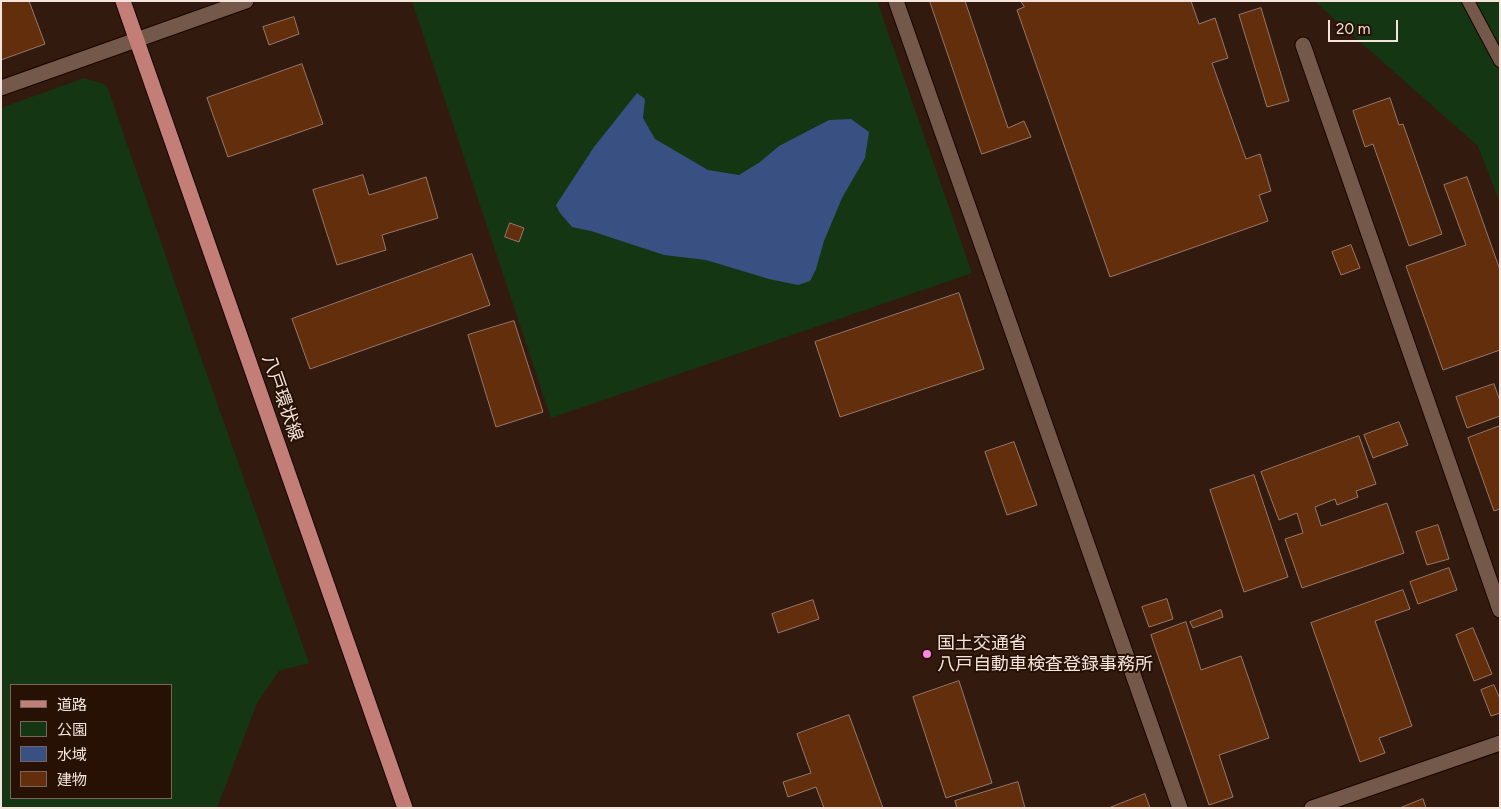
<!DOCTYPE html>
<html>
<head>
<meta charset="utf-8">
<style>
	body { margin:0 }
	#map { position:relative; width:1501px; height:809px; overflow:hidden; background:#321b0e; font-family:Figtree,"Noto Sans JP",sans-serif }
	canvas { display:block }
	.frame { position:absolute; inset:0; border:2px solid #f5e4dc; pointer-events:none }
	.legend { position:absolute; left:10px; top:684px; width:162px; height:115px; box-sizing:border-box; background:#271105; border:1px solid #79655b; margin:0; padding:6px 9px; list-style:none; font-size:15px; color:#f5e4dc }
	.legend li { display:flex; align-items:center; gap:10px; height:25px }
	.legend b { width:25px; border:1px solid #79655b }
	.scale { position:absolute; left:1328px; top:20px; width:70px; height:22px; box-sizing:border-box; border:2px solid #f5e4dc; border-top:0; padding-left:6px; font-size:15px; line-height:18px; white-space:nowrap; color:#f5e4dc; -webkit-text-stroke:4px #271105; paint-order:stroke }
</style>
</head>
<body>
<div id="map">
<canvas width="1501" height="809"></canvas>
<div class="frame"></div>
<ul class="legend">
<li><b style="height:6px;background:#c47e78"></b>道路</li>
<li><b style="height:14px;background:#143613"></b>公園</li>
<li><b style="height:14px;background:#395083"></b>水域</li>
<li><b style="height:14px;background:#632e0c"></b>建物</li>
</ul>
<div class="scale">20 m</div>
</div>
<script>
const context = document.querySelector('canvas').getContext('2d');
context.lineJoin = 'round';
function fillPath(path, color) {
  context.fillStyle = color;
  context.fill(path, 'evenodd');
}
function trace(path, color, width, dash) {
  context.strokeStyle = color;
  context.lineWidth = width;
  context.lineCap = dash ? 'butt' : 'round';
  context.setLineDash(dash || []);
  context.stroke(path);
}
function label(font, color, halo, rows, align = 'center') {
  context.font = font + ' Figtree,"Noto Sans JP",sans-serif';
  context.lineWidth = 4;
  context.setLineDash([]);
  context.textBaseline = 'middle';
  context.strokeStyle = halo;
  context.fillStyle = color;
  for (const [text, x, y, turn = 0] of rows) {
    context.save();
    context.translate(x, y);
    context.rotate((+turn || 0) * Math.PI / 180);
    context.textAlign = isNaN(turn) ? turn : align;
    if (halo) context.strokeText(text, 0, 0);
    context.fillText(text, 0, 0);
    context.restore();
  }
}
fillPath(new Path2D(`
	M412,1H877L972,273L551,418Z
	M1314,1H1500V203L1478,146Z
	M84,78L104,84L108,89L193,335L309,663L279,671L257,703L217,808H1V108ZM171,685V798H11V685Z`), '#143613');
fillPath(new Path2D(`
	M637,93L645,99L643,118L655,139L708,170L739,175L760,162L779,146L829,120L851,119L869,132L865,158L842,198L824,241L816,269L810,281L798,285L769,279L706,260L664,255L591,231L572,227L560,213L556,205L594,147Z`), '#395083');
const building = new Path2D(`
	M1,1H29L45,44L1,60Z
	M930,1H965L1008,128L1024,121L1031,137L982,154Z
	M1021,1H1191L1199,24L1215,18L1228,58L1212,63L1246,159L1260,154L1271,191L1259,195L1268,221L1110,277L1017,10L1024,7Z
	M1261,8L1289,101L1267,107L1239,15Z
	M294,17L299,34L269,45L263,27Z
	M302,64L323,124L228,157L207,98Z
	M1390,98L1399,125L1403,124L1442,234L1409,246L1373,144L1365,147L1353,111Z
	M363,175L369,195L426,177L438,218L382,235L386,250L337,265L313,190Z
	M1467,177L1500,270V350L1443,370L1406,266L1466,245L1444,185Z
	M510,223L524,228L519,242L505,237Z
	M1351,245L1360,268L1341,275L1332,252Z
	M472,254L490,305L310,369L292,319Z
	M959,293L984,369L840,417L815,342Z
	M514,321L543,412L496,427L468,335Z
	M1494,384L1500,401V416L1467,428L1456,397Z
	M1399,422L1408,445L1373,458L1364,435Z
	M1500,426V509L1494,511L1468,438Z
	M1359,436L1376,484L1356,491L1358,497L1337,505L1335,499L1315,507L1321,526L1387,503L1404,553L1302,588L1285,539L1303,533L1297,513L1279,520L1261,472Z
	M1014,442L1037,505L1007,515L985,452Z
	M1254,475L1288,577L1244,592L1210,490Z
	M1438,525L1449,559L1427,565L1416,532Z
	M1449,568L1457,590L1418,604L1410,582Z
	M1403,590L1410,609L1375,621L1412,726L1379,738L1385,753L1360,762L1311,623Z
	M1167,599L1173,619L1149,627L1142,607Z
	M813,600L819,619L778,633L772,614Z
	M1221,610L1223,617L1193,628L1190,622Z
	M1186,622L1201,670L1241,656L1269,738L1219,755L1233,797L1209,805L1151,635Z
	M1473,628L1492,674L1474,681L1456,635Z
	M959,681L992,783L946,798L913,697Z
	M1494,685L1500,699V713L1491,716L1481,690Z
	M849,715L883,808H824L816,787L788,797L783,782L811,773L797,734Z
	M1018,782L1025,808H957L955,801Z
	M1145,794L1150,808H1109Z
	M1423,799L1426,808H1400Z`);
fillPath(building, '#632e0c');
trace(building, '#967869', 1);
const lane = new Path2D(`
	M1468,1L1500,61`);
const street = new Path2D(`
	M896,1L1180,808
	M1303,45L1500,610
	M1,88L246,1
	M1312,808L1500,743`);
const primary = new Path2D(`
	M123,1L405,808`);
trace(lane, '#180500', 14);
trace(street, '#180500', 17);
trace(primary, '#180500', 17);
trace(lane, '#74594a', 12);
trace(street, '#74594a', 15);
trace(primary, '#c47e78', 15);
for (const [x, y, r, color] of [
	[927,654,5,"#fc86e4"]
]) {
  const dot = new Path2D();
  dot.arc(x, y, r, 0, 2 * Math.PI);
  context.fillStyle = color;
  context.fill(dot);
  trace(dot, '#271105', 2);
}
label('18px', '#f5e4dc', '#271105', [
	["八戸環状線",282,398,71]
]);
label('18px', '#f5e4dc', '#271105', [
	["国土交通省",937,644],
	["八戸自動車検査登録事務所",937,665]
], 'left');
</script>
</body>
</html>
